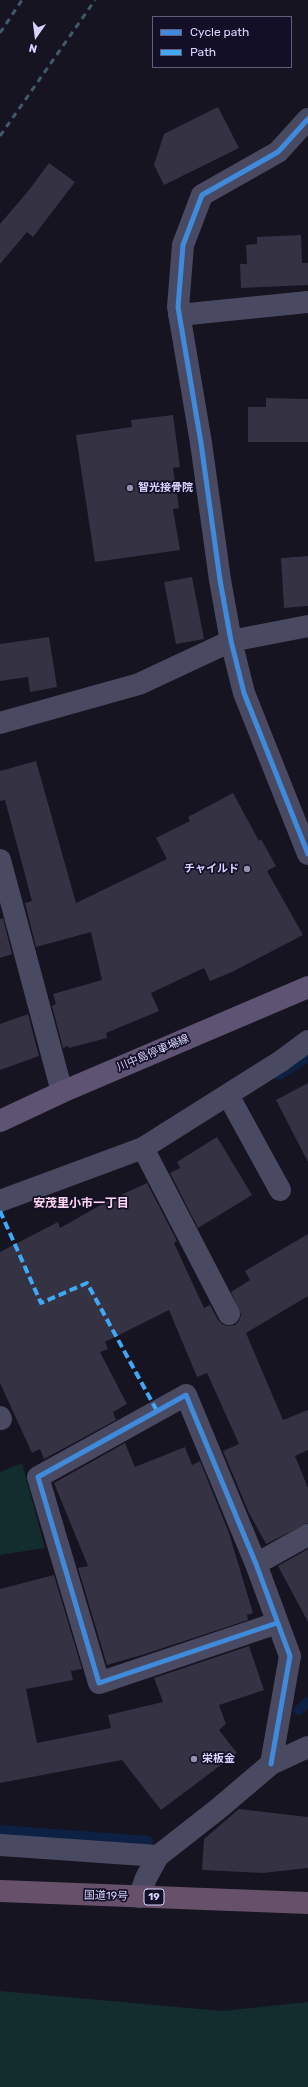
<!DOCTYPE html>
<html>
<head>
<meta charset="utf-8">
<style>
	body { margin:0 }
	#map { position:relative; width:308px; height:2087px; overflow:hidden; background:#161421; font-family:Rubik,sans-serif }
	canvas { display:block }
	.legend { position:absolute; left:152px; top:16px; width:140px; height:52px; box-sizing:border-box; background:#130f26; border:1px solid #625e7d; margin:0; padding:5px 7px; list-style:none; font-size:12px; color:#d9d4ff }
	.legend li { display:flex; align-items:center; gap:8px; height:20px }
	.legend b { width:20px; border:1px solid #625e7d }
	.north { position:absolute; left:16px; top:16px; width:40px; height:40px; -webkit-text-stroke:3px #130f26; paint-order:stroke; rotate:194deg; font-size:11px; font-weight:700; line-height:16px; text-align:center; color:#d9d4ff }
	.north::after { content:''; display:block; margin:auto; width:14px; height:18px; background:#d9d4ff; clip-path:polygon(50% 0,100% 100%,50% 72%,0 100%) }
</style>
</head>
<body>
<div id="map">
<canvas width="308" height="2087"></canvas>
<ul class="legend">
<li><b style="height:5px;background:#408adc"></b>Cycle path</li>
<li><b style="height:5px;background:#3fa9f5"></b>Path</li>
</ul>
<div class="north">N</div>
</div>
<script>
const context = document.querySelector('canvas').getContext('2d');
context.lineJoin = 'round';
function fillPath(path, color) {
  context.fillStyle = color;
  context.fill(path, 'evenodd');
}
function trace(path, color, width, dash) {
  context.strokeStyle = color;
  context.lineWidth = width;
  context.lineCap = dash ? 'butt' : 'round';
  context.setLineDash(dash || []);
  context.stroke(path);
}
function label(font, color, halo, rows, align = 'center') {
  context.font = font + ' Rubik,"Noto Sans JP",sans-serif';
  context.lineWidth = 3.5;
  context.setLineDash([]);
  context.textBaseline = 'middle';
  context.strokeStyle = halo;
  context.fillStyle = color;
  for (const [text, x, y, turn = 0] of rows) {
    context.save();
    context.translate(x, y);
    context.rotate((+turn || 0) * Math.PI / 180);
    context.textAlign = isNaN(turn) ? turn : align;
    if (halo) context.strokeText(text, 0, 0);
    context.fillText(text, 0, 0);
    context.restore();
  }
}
fillPath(new Path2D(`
	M22,1463L45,1548L0,1555V1472Z
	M0,1991L222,2011L308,2002V2087H0Z`), '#132c2d');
trace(new Path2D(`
	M279,1075L308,1057
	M299,1710L308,1702
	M0,1830L148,1841`), '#0d2144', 10);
fillPath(new Path2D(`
	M218,107L239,148L164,185L154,165L164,134Z
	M49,163L75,182L33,237L27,232L0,264V224L29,190Z
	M301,235L302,263H308V285L241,288L240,264H247L246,245L257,244V237Z
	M266,398L308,399V442H248V407H266Z
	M173,415L180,467L173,468L179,508L173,509L180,550L95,562L76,435L132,427L131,420Z
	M308,556V606L284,608L281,558Z
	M192,577L204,639L176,644L164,582Z
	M49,637L57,687L30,692L28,677L0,681V644Z
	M36,761L76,903L167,859L156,838L190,821L188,817L233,793L259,841L261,839L276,866L267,871L303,935L232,972L210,981L204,968L151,993L159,1011L106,1033L107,1038L69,1048L68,1046L63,1048L52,1006L56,1004L53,994L102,980L91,932L36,947L25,903L32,901L5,800L0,801V771Z
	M3,918L12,954L0,958V919Z
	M28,1014L39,1056L0,1070V1024Z
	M308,1083V1162L276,1100Z
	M217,1137L252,1195L198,1228L170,1173L180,1168L177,1162Z
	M147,1183L177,1241L174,1243L204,1308L210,1305L218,1320L222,1324L228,1326L235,1325L239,1321L241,1315L231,1292L250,1280L245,1271L308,1234V1296L246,1333L283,1420L308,1410V1450L295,1456L308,1488V1523L266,1544L249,1513L223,1451L239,1444L207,1373L197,1377L169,1310L105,1342L108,1349L100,1352L127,1404L113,1412L116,1420L44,1459L40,1449L32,1453L0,1383V1252L58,1222L60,1228L106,1202Z
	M125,1443L135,1467L185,1447L192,1465L200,1461L229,1533L253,1613L247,1615L248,1620L145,1654L107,1665L78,1568L88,1566L54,1483Z
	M308,1549V1622L278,1566Z
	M54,1575L82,1669L71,1671L73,1680L26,1689L37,1743L111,1728L108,1715L163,1702L154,1678L249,1646L264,1690L219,1705L226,1724L219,1730L237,1753L161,1810L122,1760L0,1783V1589Z
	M239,1809L308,1817V1868L263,1873L202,1870L204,1839Z`), '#343243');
trace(new Path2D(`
	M308,119L278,152L202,195L183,245L178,307L201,443L220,580L231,641L244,693L308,854
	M179,315L308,302
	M0,723L139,684L231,641L308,626
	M0,860L62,1092
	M228,1095L280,1190
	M143,1148L229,1314
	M0,1201L143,1148L281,1061L308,1041
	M0,1417L1,1419
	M256,1564L308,1535
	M271,1764L290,1656L256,1564L186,1395L38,1477L99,1683L277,1623
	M0,1845L158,1856
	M139,1897L146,1878L158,1856L218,1809L271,1764L308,1747`), '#4a4962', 22);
trace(new Path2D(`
	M0,1121L62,1092L308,987`), '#5e5373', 22);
trace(new Path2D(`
	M0,1891L308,1903`), '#67516a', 22);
trace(new Path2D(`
	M0,33L22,0
	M0,136L95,0`), '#43596b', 3, [6, 5]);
trace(new Path2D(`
	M0,1211L41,1303L87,1283L157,1411`), '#3fa9f5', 4, [8, 4]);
trace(new Path2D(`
	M308,119L278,152L202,195L183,245L178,307L201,443L220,580L231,641L244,693L308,854
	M271,1764L290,1656L256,1564L186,1395L38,1477L99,1683L277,1623`), '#408adc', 5);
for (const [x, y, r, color] of [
	[130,488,4,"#9591b1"],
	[247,869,4,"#9591b1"],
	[194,1759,4,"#9591b1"]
]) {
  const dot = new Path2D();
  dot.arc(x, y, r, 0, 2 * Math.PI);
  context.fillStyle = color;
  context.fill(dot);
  trace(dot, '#130f26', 1.5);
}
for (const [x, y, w] of [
	[154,1897,20]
]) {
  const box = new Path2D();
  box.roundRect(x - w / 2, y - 8, w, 16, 3);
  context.fillStyle = '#130f26';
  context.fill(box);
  trace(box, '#d9d4ff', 1);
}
label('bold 10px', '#d9d4ff', null, [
	["19",154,1897]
]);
label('bold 11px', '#d9d4ff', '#130f26', [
	["智光接骨院",138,488],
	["チャイルド",239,869,"right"],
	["栄板金",202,1759]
], 'left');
label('11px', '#d9d4ff', '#130f26', [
	["川中島停車場線",153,1053,-23],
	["国道19号",106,1896,2]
]);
label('bold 12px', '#ffd6f0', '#130f26', [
	["安茂里小市一丁目",81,1204]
]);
</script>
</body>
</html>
